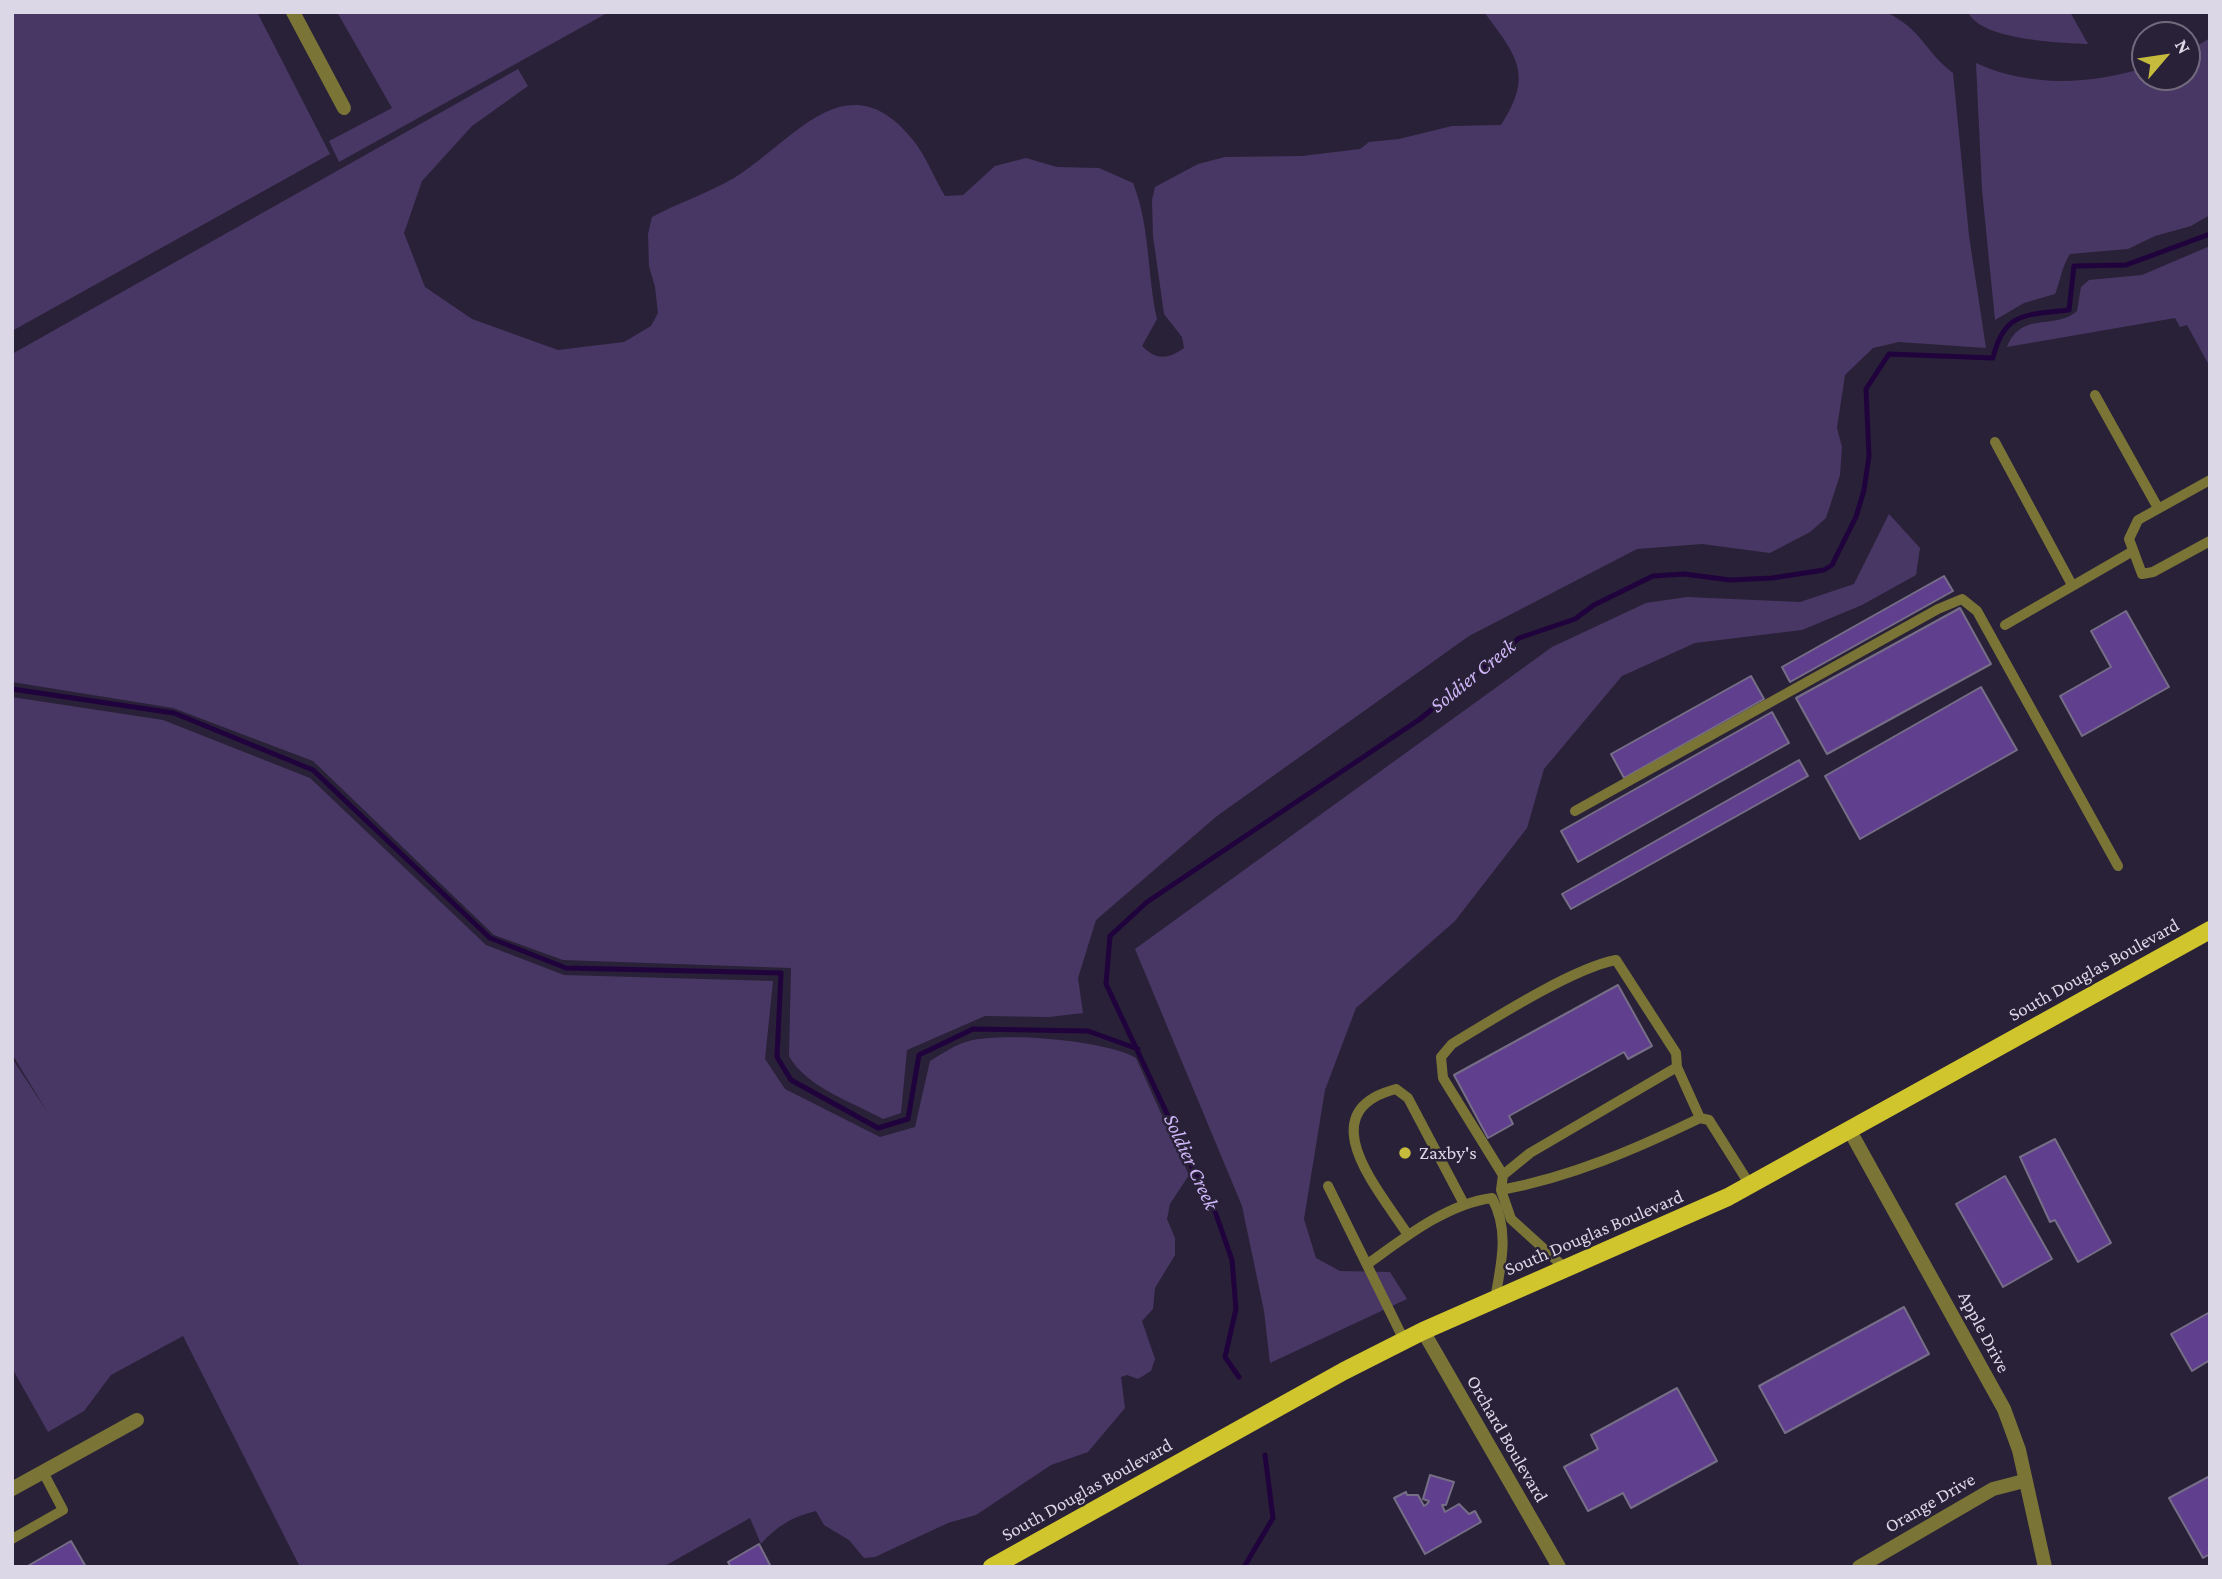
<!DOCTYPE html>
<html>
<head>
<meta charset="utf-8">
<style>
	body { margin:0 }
	#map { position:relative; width:2222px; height:1579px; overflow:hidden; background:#292137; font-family:"Crimson Pro",serif }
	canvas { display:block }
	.frame { position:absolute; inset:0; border:14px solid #dcd7e6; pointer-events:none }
	.north { position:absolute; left:2131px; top:21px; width:70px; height:70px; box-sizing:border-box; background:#292137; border:2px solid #716a7d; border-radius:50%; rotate:61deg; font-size:19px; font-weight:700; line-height:28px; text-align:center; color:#dcd7e6 }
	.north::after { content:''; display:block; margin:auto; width:24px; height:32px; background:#c6bb3c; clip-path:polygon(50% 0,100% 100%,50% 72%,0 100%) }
</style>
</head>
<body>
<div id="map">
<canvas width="2222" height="1579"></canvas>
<div class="frame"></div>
<div class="north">N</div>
</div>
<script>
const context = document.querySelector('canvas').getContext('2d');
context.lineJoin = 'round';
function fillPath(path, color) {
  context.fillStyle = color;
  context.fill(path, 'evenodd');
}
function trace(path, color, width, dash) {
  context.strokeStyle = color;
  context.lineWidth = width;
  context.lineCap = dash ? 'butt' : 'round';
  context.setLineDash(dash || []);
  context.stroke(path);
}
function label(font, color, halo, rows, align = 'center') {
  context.font = font + ' "Crimson Pro",serif';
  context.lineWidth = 5;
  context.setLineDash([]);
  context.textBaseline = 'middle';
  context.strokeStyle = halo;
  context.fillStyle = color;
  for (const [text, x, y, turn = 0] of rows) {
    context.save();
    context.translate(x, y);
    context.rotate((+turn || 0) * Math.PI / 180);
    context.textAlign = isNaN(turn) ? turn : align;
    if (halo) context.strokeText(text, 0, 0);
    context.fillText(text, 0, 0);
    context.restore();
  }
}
fillPath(new Path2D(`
	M12,12H257L330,154L12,331Z
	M337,12H609L339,162L329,141L392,108Z
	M1484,12H1886C1924,31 1923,50 1953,73L1969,236L1986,348L1899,342L1873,348L1845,375L1837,428L1842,447L1840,475L1826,518L1810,532L1770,553L1702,544L1637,549L1469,636L1217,816L1096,920L1078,978L1083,1013L1049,1017L985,1016L907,1050L901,1113L883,1119C852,1102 806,1087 789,1056L791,968L563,960L494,935L313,761L173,708L12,682V354L518,69L528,86L472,126L422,181L404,233L425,287L472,319L558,350L624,342L651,326L658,313L655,287L649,266L648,234L652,217C678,203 708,193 734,178C794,141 847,58 913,140C926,156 934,178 945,196L963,195L995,166L1026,158L1057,167L1099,168L1133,183C1150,225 1147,274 1157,319L1142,346C1157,361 1168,359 1184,348L1182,337L1164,314L1153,236L1152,200L1155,187L1198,164L1225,157L1302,156L1360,149L1369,142L1399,139L1452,126L1501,125C1534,75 1517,56 1484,12Z
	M1968,12H2070L2088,44C2061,43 1980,40 1968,12Z
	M2210,38V215L2191,226L2155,236L2128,249L2070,254C2061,268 2061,280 2055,294L2024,303L1995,320L1982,190L1976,63C2031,88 2089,84 2145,68V77H2187V52Z
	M2210,246V367L2187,325L2180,327L2175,318L2007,347C2022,310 2054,331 2077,311L2081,287L2089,280L2142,275Z
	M1889,514L1920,548L1916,575L1862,605L1802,630L1695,643L1622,676L1544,769L1527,828L1455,921L1356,1008L1325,1090L1304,1219L1316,1258L1340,1271L1390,1272L1407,1299L1270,1363L1264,1311L1242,1206L1135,949L1552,647L1646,603L1687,597L1800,602L1854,584Z
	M12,697L163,720L310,778L486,945L564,975L773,981L765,1059L785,1089L880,1137L915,1127L930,1061C942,1054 956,1044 969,1041C1004,1032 1105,1040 1136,1058L1189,1175L1170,1204L1167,1219L1175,1238V1255L1155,1288L1153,1309L1142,1321L1155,1359L1151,1371L1138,1379L1127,1375L1121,1377L1125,1408L1088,1452L1051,1465L976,1515L948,1523L875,1557L864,1558L849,1540L824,1525L816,1511C792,1517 778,1525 761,1544L750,1518L663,1567H300L183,1336L111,1375L84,1411L48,1432L12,1368V1058L48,1113L12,1054Z`), '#483764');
trace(new Path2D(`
	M12,689L174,713L313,770L490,938L566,968L781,973L777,1057L791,1080L878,1128L908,1119L919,1055L973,1029L1088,1031L1138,1049
	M1239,1377L1225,1357L1236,1309L1232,1260L1211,1200L1193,1169L1106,984L1110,936L1147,902L1420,719L1519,638L1575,619L1594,605L1653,576L1684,574L1730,580L1772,578L1824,570L1832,565L1856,517L1864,490L1869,456L1866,389L1889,354L1993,358C2004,311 2027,315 2069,310L2074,266L2126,265L2210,234
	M1244,1567L1273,1518L1265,1455`), '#20033d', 5);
const building = new Path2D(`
	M1944,576L1953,591L1790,682L1782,667Z
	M1960,608L1991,664L1827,754L1796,698Z
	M2126,611L2169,687L2082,736L2060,696L2111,667L2091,631Z
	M1751,676L1764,699L1624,778L1611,754Z
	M1981,687L2017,750L1860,839L1825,776Z
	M1772,712L1789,743L1578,862L1561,831Z
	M1799,760L1808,776L1571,909L1562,894Z
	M1618,985L1652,1046L1628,1059L1624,1052L1509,1116L1513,1124L1488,1138L1454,1075Z
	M2055,1139L2111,1243L2078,1262L2055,1220L2050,1222L2020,1157Z
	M2005,1176L2052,1259L2003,1287L1956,1204Z
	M1904,1307L1929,1354L1785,1433L1759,1386Z
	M2210,1312V1360L2192,1371L2171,1334Z
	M1677,1388L1717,1461L1631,1508L1623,1493L1588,1511L1564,1467L1598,1449L1591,1435Z
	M1430,1475L1454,1482L1446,1505H1442L1445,1512L1459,1504L1469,1514L1475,1511L1481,1522L1425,1554L1394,1498L1406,1492L1407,1495H1418L1424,1506L1427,1504L1429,1501L1423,1499Z
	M2210,1476V1554L2203,1558L2169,1498Z
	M71,1541L86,1567H26Z
	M759,1544L771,1567H731L728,1562Z`);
fillPath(building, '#603f8e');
trace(building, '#766e87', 2);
trace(new Path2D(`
	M2095,395L2158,508
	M1995,442L2072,585
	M2210,480L2138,520L2129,539L2142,574L2153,572L2210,541
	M2005,625L2133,551
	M1575,811L1938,609L1962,599L1977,611L2118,866
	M1677,1067L1700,1118
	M1503,1175L1443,1078L1441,1057L1452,1044C1493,1019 1573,968 1616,960L1676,1053L1677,1067L1530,1153L1503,1175L1501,1190C1571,1177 1636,1149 1700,1118L1709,1120L1750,1185
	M1328,1186L1404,1340
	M1501,1190L1511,1219L1565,1268
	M1408,1235C1380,1191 1308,1112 1396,1089L1408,1098L1464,1204
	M1369,1263C1405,1237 1447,1204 1492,1198C1510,1231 1501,1264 1495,1299
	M12,1539L63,1510L43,1472`), '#7a7537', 10);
trace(new Path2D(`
	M293,12L344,108
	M1850,1131L2004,1409L2019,1450L2045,1567
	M1423,1331L1559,1567
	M12,1489L137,1420
	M1859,1567L1993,1489L2024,1481`), '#7a7537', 14);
trace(new Path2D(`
	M992,1567L1344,1371L1423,1331L1728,1197L2210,930`), '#d1c52d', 18);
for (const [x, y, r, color] of [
	[1405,1153,7,"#c6bb3c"]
]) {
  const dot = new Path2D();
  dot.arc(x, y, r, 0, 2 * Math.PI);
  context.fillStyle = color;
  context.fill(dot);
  trace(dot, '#292137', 2.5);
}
label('19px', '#dcd7e6', '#292137', [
	["South Douglas Boulevard",2094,970,-29],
	["South Douglas Boulevard",1594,1233,-23],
	["Apple Drive",1984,1332,62],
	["Orchard Boulevard",1507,1439,60],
	["South Douglas Boulevard",1087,1490,-29],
	["Orange Drive",1930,1503,-30]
]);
label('19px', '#dcd7e6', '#292137', [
	["Zaxby's",1419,1153]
], 'left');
label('italic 21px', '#ceb6f8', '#292137', [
	["Soldier Creek",1473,676,-39],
	["Soldier Creek",1191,1162,65]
]);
</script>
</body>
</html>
